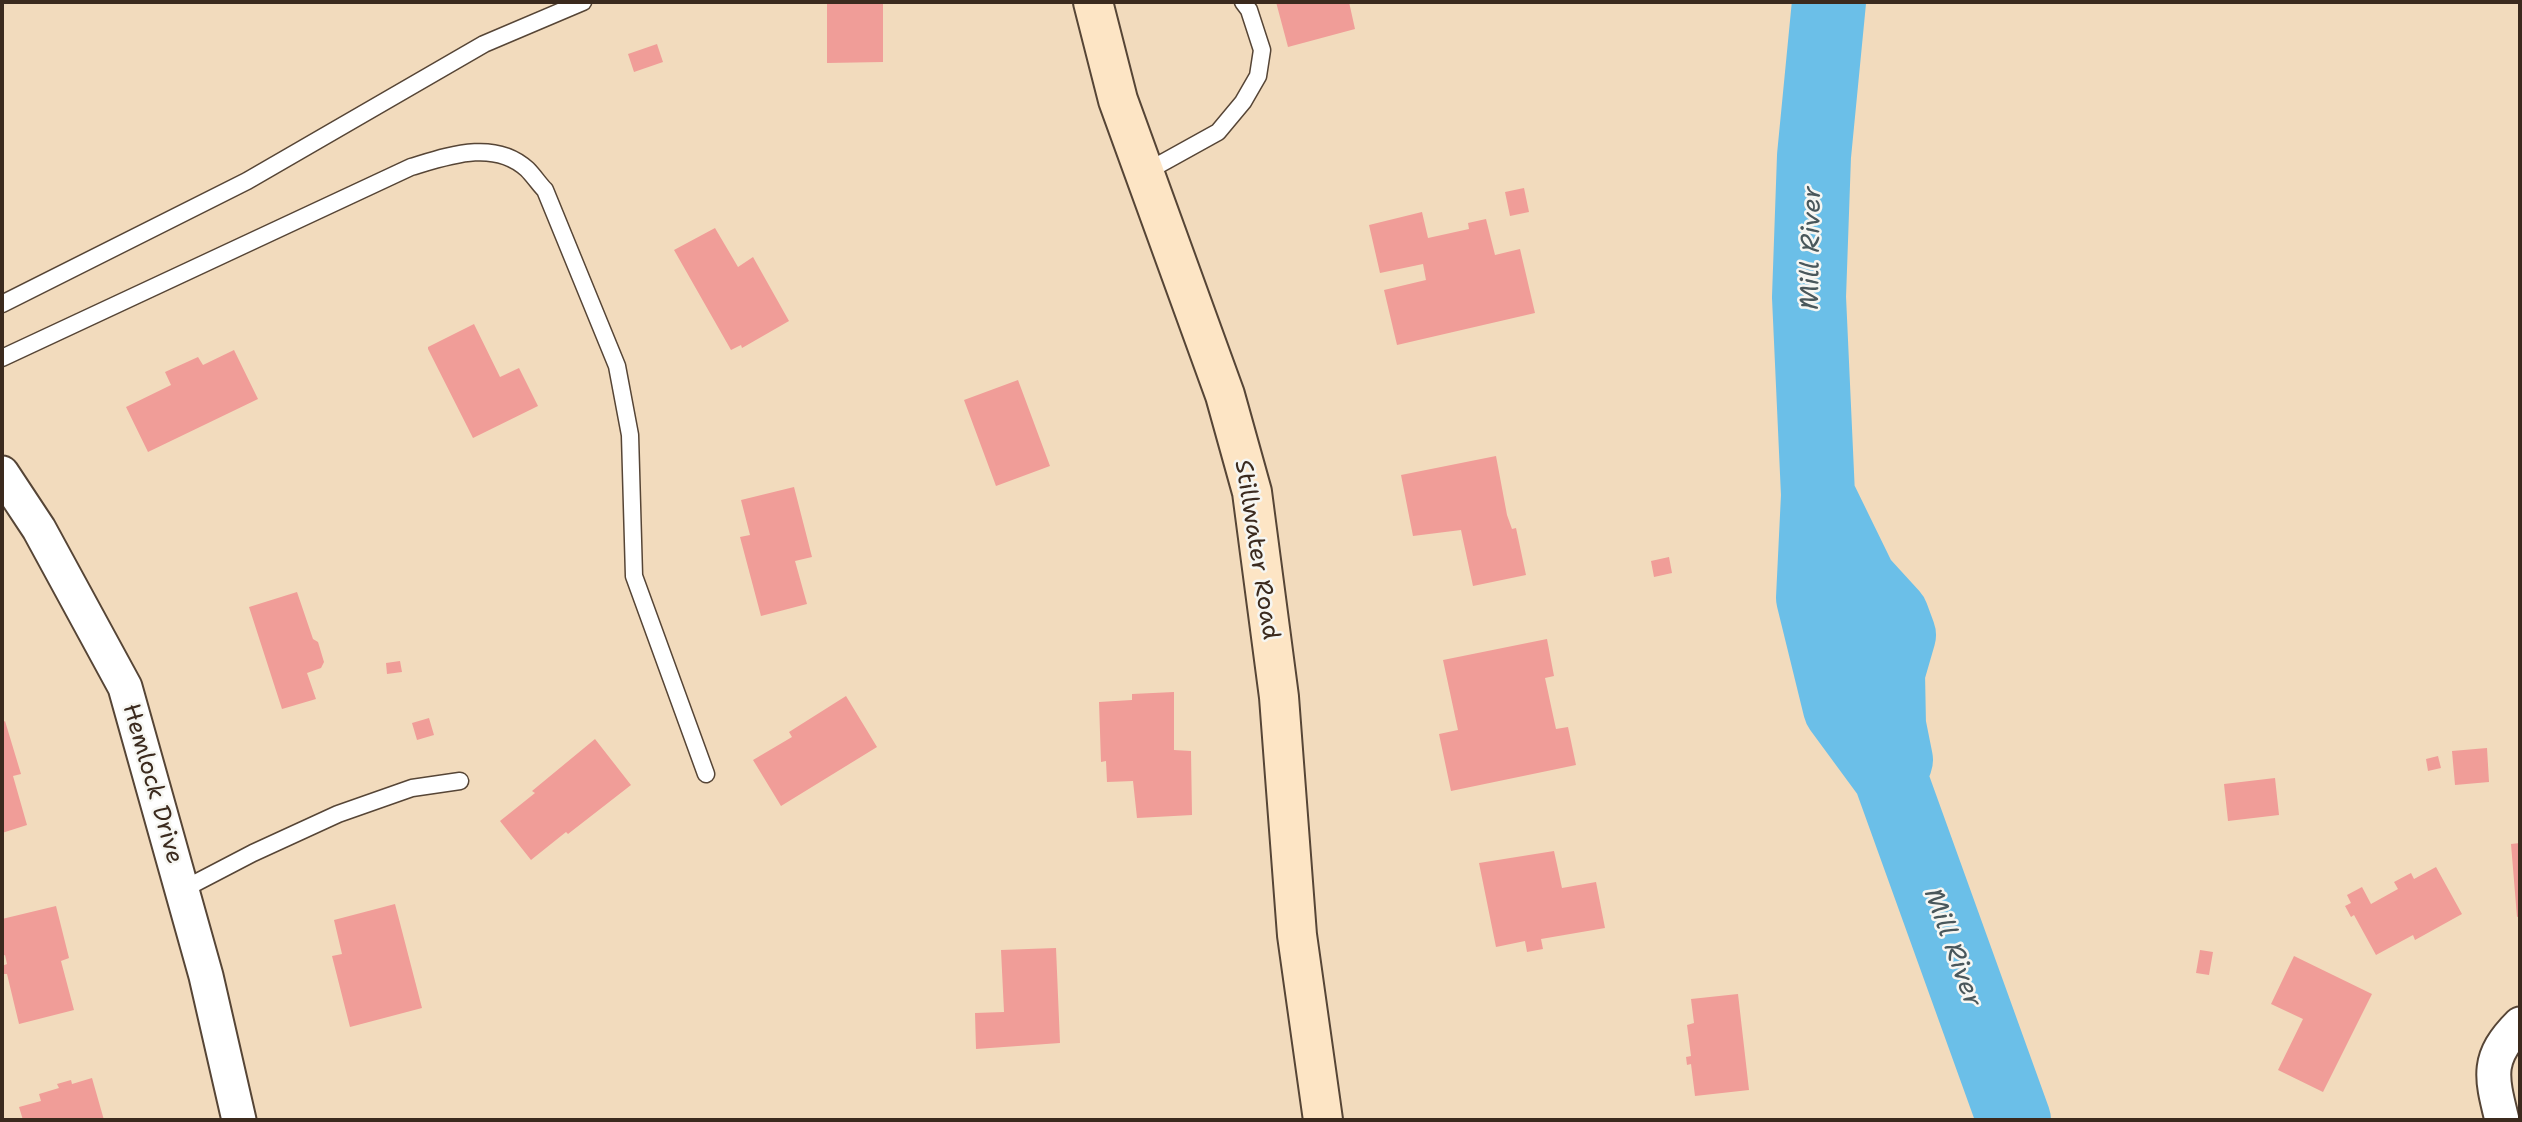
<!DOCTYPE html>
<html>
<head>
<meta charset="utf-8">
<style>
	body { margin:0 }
	#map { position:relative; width:2522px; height:1122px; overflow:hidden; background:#f2dbbd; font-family:"Shantell Sans",sans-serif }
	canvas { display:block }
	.frame { position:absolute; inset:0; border:4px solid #3b2a1e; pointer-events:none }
</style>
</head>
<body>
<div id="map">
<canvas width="2522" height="1122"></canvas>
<div class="frame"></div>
</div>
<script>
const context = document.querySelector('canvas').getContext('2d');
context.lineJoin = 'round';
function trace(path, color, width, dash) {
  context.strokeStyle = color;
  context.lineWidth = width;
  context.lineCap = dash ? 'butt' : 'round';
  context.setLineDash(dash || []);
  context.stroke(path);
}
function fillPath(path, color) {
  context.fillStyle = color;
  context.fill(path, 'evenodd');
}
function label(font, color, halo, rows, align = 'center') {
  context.font = font + ' "Shantell Sans",sans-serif';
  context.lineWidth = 5;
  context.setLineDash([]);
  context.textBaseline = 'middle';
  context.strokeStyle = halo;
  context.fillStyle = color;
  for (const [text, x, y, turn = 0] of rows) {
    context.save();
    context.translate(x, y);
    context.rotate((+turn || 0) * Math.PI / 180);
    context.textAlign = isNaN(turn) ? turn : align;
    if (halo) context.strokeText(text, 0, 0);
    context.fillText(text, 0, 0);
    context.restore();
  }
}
trace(new Path2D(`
	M1829,2L1814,156L1809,297L1818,495L1813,598L1840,708L1890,776L2014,1120
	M1819,497L1860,581L1892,616L1899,635L1888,673L1889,725L1896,760L1890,776`), '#6bbfe8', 74);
fillPath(new Path2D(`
	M827,2H883V62L827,63Z
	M1276,2H1349L1355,29L1288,47Z
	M657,44L663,62L634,72L628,54Z
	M1524,188L1529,212L1510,216L1505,192Z
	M1422,212L1428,238L1469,229L1468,223L1486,219L1495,255L1520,249L1535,313L1397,345L1384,290L1426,280L1423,264L1380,273L1369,225Z
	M715,228L738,267L753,257L789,321L742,348L741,345L731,350L674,250Z
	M474,324L500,377L519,368L538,406L473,438L428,349V347Z
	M234,350L258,399L148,452L126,407L171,385L165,372L198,357L203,365Z
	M1018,380L1050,466L996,486L964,400Z
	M1496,456L1507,515L1512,529L1516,528L1526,575L1473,586L1461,530L1413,536L1401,475Z
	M794,487L812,557L795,561L807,604L761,616L740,537L750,535L741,500Z
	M1669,557L1672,573L1654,577L1651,561Z
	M297,592L313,639L318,642L324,662L321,668L307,673L316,699L282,709L249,607Z
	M1547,639L1554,676L1545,678L1556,729L1568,727L1576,765L1451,791L1439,734L1458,730L1443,660Z
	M400,661L402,672L387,674L386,663Z
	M1174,692V750L1191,751L1192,815L1137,818L1133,781L1107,782L1106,761L1101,762L1099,702L1132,700V694Z
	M846,696L877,747L781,806L753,760L792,737L789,732Z
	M429,718L434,735L417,740L412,723Z
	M5,721L21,774L13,776L27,825L2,833V723Z
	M595,739L631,785L568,834L566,832L531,860L500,821L535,793L532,791Z
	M2487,748L2489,782L2455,785L2452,751Z
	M2438,756L2441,768L2428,771L2426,759Z
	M2275,778L2279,815L2228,821L2224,784Z
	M2520,843V916L2517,917L2511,844Z
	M1554,851L1562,888L1596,882L1605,928L1541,939L1543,949L1527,952L1525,941L1496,947L1479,863Z
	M2436,867L2462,914L2415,940L2413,935L2376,955L2354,915L2351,917L2345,906L2351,903L2347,895L2362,887L2371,904L2398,889L2394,882L2411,873L2414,879Z
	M395,904L422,1008L350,1027L332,956L342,954L334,920Z
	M56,906L69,958L61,961L74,1010L19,1024L7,974H2V966L7,964L5,955L2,956V919Z
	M1056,948L1060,1043L976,1049L975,1013L1004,1012L1001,950Z
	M2200,950L2213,952L2209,975L2196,973Z
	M2294,956L2372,994L2323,1092L2278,1070L2303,1019L2271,1004Z
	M1738,994L1749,1090L1695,1096L1691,1064L1687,1065L1686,1057L1691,1056L1687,1025L1694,1023L1691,999Z
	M92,1078L104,1120H23L19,1107L41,1101L39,1094L59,1088L57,1084L71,1080L72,1084Z`), '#f09d98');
const lane = new Path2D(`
	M1144,173L1218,132L1243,102L1258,76L1262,50L1249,10L1243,2
	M2,304L247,181L484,44L583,2
	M2,358L411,167C448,156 494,139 527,169C534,176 539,184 545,190L617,366L630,435L634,576L706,774
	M182,890L253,853L338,814L412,788L460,781`);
const street = new Path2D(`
	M2,473L39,529L125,687L206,976L239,1120
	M2502,1120C2491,1076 2486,1058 2520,1024`);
const secondary = new Path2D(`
	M1093,2L1118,100L1225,395L1252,492L1279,697L1297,935L1323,1120`);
trace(lane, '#564536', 19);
trace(street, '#564536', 37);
trace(secondary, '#564536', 42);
trace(lane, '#fff', 16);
trace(street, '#fff', 33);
trace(secondary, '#fde5c5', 38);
label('24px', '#3b2a1e', '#f6f6f2', [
	["Stillwater Road",1256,550,81],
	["Hemlock Drive",152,784,74]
]);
label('italic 26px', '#49575b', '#f6f6f2', [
	["Mill River",1812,248,-89],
	["Mill River",1952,948,70]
]);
</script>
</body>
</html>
